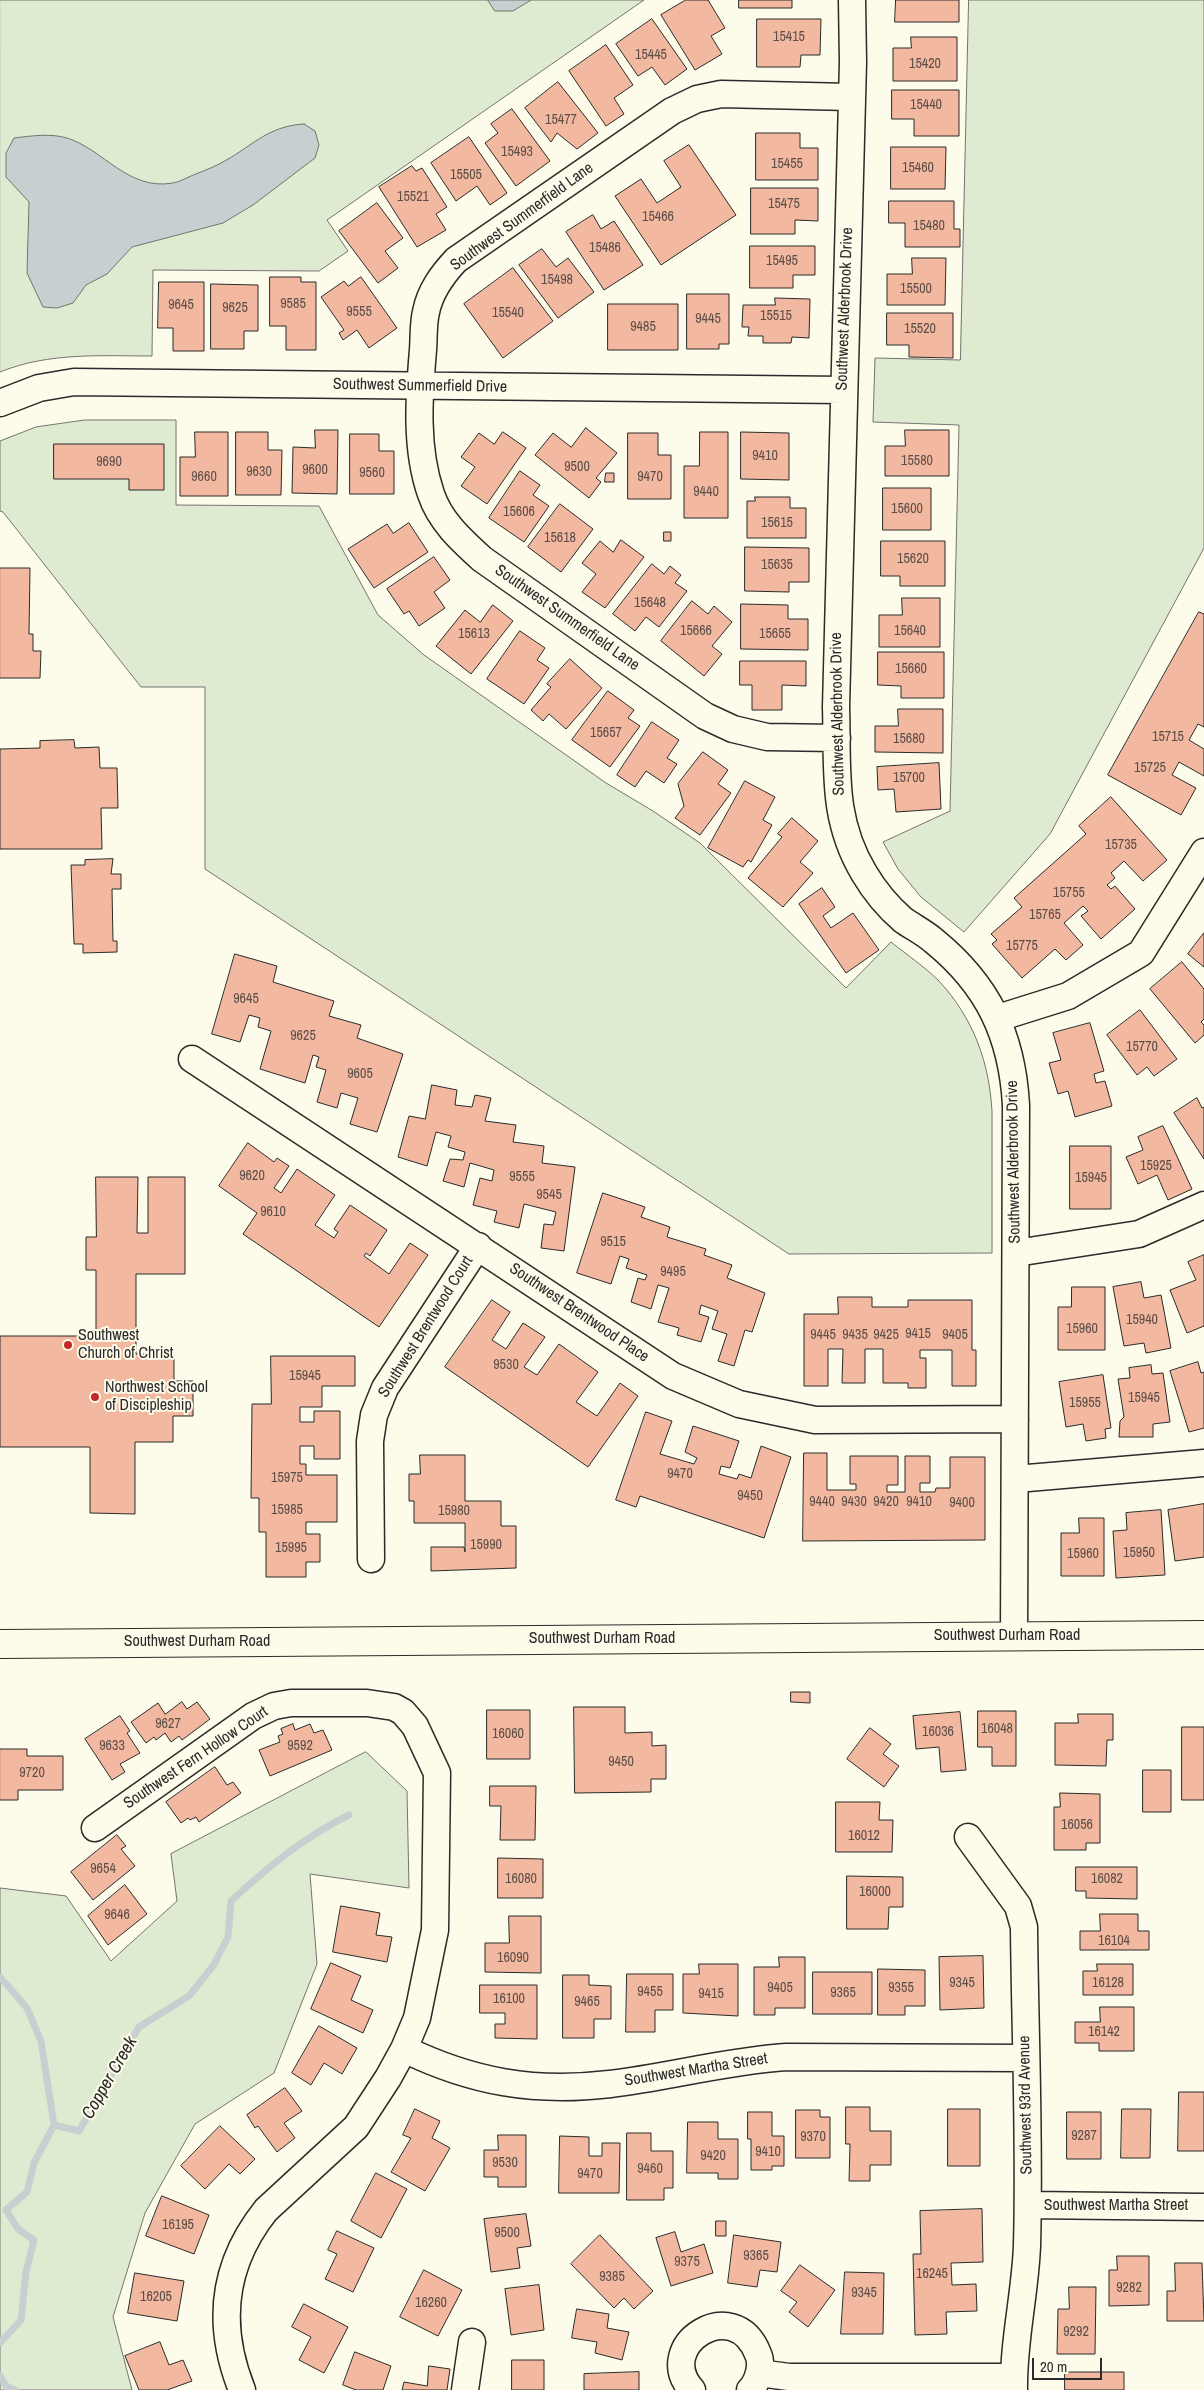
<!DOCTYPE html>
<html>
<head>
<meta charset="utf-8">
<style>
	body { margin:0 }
	#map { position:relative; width:1204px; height:2390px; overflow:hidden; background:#fdfbea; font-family:"Archivo Narrow",sans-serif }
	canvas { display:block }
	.scale { position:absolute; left:1032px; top:2358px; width:70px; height:22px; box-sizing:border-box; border:2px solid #2b2b2b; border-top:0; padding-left:6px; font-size:15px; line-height:18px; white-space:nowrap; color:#2b2b2b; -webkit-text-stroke:4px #fdfbea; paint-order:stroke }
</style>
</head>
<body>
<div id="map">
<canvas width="1204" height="2390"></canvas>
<div class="scale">20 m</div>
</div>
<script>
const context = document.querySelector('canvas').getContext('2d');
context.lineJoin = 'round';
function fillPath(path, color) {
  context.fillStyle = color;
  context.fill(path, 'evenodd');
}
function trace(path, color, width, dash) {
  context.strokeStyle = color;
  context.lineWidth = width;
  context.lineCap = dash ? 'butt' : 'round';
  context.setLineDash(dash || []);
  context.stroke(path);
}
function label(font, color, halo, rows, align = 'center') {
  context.font = font + ' "Archivo Narrow",sans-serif';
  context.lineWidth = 4;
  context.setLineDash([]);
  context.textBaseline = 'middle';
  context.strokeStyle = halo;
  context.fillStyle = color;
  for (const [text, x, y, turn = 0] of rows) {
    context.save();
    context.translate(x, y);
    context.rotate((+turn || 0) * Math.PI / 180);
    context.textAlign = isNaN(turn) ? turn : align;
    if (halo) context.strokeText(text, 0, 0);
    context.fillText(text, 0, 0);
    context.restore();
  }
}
const green = new Path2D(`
	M0,0H644L327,220L348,251L319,271L153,270L152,356C101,356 49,352 0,372Z
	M969,0H1204V548L1050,834L964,932L921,897L898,869L883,842L950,811L959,425L873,422L875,358L960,360Z
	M85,420H176V505L319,506L378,615L424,655L606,783L653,811L700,843L846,988L891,942C907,955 925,967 939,981C973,1018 989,1061 992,1111V1253L789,1254L205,869V687H141L3,512L0,511V441L36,427Z
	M366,1752L407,1791L409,1888L310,1874L317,1964L274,2073L195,2124L145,2213L113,2317L132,2390H0V1888L66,1896L111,1961L177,1901L171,1854Z`);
fillPath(green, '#deebd1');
trace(green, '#74746e', 1);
const water = new Path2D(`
	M488,0H531L513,11H495Z
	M304,124L315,131L319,145L315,158L253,205L223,223L132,247L107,274L86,285L73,303L57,308L43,307L27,273L29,202L6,177V153L14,138C31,136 50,133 67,138C103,149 128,191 173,183C179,182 186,178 191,176C200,172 210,169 219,164C251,148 266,126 304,124Z`);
fillPath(water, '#c7d0d0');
trace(water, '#74746e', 1);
trace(new Path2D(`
	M0,1977L27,2008L41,2041L54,2125
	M0,2343L21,2320L26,2272L34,2240L18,2229L6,2210L27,2192L34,2163L54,2125L79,2131L139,2027L189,1996L213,1966L228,1937L231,1901C268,1867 304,1837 349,1815
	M0,2376L6,2386L15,2390`), '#c7d0d0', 7);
const building = new Path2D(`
	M686,0H708L725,28L711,36L722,54L695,70L661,15Z
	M739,0H792V8H739Z
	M896,0H959V22H895Z
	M652,19L687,69L665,85L652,67L638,76L616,44Z
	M757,19H821L820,55H801L800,67H757Z
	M911,37H957V81H893V48H911Z
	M606,45L633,85L614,98L624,114L606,126L569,71Z
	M558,82L598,133L577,149L557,133L551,142L525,108Z
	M892,90H959V136H914V119H892Z
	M512,109L550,161L516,186L485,143L498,133L491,124Z
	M756,133H800V148H818V180H756Z
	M469,137L507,193L490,205L477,186L456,201L431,163Z
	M689,145L736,215L661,265L615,196L641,179L657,203L681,187L664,161Z
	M891,147H946L945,189H891Z
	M412,166L416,171L422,168L447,207L436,214L446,230L417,247L379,187Z
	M751,188H818V221L795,220V234H751Z
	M889,201H954V229H960V247H905V223H889Z
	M377,203L403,238L385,251L398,268L378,283L339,231Z
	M593,215L601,229L614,221L643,265L604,290L566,232Z
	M750,246H815V275H793V288H750Z
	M542,249L556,267L568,258L594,292L558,318L519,265Z
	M912,258H946L945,305H887V274H912Z
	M513,268L553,321L503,358L464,304Z
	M270,277H301V282H316V350H286V326H270Z
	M361,277L397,328L369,348L357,330L343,340L339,333L344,330L321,297L344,281L348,286Z
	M159,282H204V351H173V328H158Z
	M211,284L258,285V331H244V349H211Z
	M687,294H729V344H719V349H687Z
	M775,298L810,299L809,338L792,337L791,343H763V336H748L749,327H742L743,305H775Z
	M608,304H678V350H608Z
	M887,313H953V358L909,357V345H887Z
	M586,428L617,453L596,478L601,482L589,498L535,455L553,433L571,447Z
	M315,430H338L337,494L292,493L293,447L315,448Z
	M905,430H949V476H885V446H905Z
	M195,432H228V496H180V457H195Z
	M236,432H268V450H282L281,495H236Z
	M503,432L526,448L487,504L461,486L475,467L461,457L479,433L494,444Z
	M700,432H728V518H684V466H699Z
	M741,432L789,433V480L741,479Z
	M628,433H658V455H671V499H628Z
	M350,434H379V451H394V494H350Z
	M54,444H164V490H129V479H54Z
	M520,471L540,485L533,495L549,506L524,542L489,518Z
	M606,473H614V482H605Z
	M883,488H931V530H883Z
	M755,497H790V508H806V538H747V501H755Z
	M560,504L593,529L561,572L528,547Z
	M409,523L428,552L374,588L348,549L387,524L393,533Z
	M664,532H671V541H664Z
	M621,540L644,557L605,608L582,592L596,574L582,563L600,541L613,552Z
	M881,541H945V586H900V576H881Z
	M745,547L809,548V582H789V592L745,591Z
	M434,557L450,580L434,592L445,608L419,626L409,611L404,614L387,589Z
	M652,564L664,574L670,566L681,575L675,583L687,591L659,627L646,617L635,631L613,614Z
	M0,568H30L29,634H33V651H41L40,678H0Z
	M902,598H940V647H879V615H902Z
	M692,601L708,614L714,606L732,622L712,646L722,654L704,676L661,641Z
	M741,604L788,605V619H808V650L741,649Z
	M493,605L513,621L471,674L436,646L465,610L480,622Z
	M1199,612L1204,614V727L1198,724L1189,740L1204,749V776L1179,762L1172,775L1196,788L1181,815L1108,775Z
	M520,631L545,648L537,660L549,668L524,704L487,679Z
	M878,652H944V698H901V686L878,685Z
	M570,659L602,688L566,729L549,714L543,721L531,710L551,687L547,684Z
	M740,661H806V686L782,685V710H752V685H740Z
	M608,691L634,710L628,718L640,726L610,767L572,740Z
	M898,709H943V753L875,752V726H898Z
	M652,722L679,740L667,758L677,764L664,783L646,771L635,787L617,775Z
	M74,740L75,748L99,747L100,768H117L118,808H101L102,849H0V749L40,748V741Z
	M703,752L728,770L718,784L731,793L700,835L675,818L684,806L678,784Z
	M939,763L941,809L896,812L894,789L878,790L877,767Z
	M745,781L775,797L763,820L772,825L751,862L748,860L743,867L708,848Z
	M1111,797L1167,860L1143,881L1124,861L1111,873L1115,878L1107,885L1111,889L1115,886L1135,909L1101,939L1081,916L1088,911L1083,906L1064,923L1083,945L1066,960L1055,949L1022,978L992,944L997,940L991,934L1022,907L1014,898L1086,834L1079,826Z
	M792,818L818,841L800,862L813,873L783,907L748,878L782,837L778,834Z
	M113,859L111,874H121V889H112L113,941H117V952L83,953V944H74L71,865H85V860Z
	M822,888L835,907L823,916L831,928L853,913L879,950L846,973L799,904Z
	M1204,933V967L1188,954Z
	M235,954L277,966L273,982L334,1001L329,1016L361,1025L357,1038L403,1054L377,1132L350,1124L358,1098L341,1093L337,1108L317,1102L326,1070L316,1067L319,1057L313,1055L305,1083L260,1069L271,1031L258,1027L260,1018L249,1015L240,1042L212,1034Z
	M1182,962L1204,989V1019L1201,1022L1204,1025V1035L1195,1043L1150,989Z
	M1140,1010L1177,1059L1154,1076L1147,1067L1137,1075L1107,1035Z
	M1090,1023L1104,1071L1094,1074L1096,1083L1105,1081L1112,1106L1075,1117L1068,1091L1058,1094L1049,1063L1061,1060L1053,1033Z
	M432,1085L457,1090L455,1105L472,1107L475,1095L491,1098L485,1121L516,1125L513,1142L544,1146L542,1163L575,1167L564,1251L541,1248L544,1224L553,1225L556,1212L524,1204L519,1228L494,1222L497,1211L473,1205L480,1178L492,1181L494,1170L470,1163L464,1187L443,1181L450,1159L463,1160L465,1152L448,1147L451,1136L436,1132L427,1166L398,1157L409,1116L425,1119Z
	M1197,1098L1202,1108L1204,1107V1159L1174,1113Z
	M1163,1126L1192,1189L1168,1200L1157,1175L1138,1184L1126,1157L1143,1150L1138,1137Z
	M248,1143L274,1162L277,1158L289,1166L274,1188L281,1193L297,1169L335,1195L315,1225L334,1238L338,1232L334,1229L350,1205L387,1230L370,1256L366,1253L364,1256L389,1274L410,1243L428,1255L379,1327L243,1234L257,1213L219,1186Z
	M1070,1146H1111V1209H1070Z
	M96,1177H138L137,1233H148V1177H185V1274H136V1354L174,1355V1381H193V1416H173V1442H135V1514L90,1513V1447H0V1336H96V1270H86V1237H96Z
	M603,1193L645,1207L641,1217L670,1227L667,1237L706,1249L704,1255L732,1265L727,1278L765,1293L752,1332L745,1330L734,1366L718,1361L727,1334L712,1329L718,1311L701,1305L699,1314L709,1317L701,1342L677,1335L679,1328L658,1322L669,1288L658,1285L651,1309L631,1302L638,1278L645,1280L647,1275L626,1268L629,1259L620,1256L611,1284L577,1273Z
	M1204,1255V1326L1187,1333L1170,1290L1196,1280L1188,1262Z
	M1141,1282L1144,1298L1161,1295L1171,1348L1146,1353L1144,1343L1124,1346L1113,1287Z
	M1072,1287H1105V1350H1058V1307H1071Z
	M838,1297H872V1307H908V1300H972V1350H976V1386H952V1350H920V1358H926V1388H908V1383H883V1349H865V1383H842L843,1349H828V1386H804V1314H838Z
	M492,1300L510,1312L492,1340L506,1349L523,1323L545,1337L524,1367L537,1375L559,1344L598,1372L576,1402L597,1416L620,1383L638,1396L588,1467L445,1367Z
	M271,1356H355V1386H322V1407H300V1422H314V1411H340V1459H314V1446H300V1464H306V1475H337V1522H306V1534H320V1562H306V1577H266V1532H259V1498H251L252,1404H271Z
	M1198,1362L1201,1373L1204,1372V1428L1189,1432L1170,1371Z
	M1151,1365L1152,1374L1163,1373L1170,1422L1153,1424V1437H1119L1120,1421L1124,1417L1118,1379L1130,1378L1129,1368Z
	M1103,1375L1111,1428L1105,1429L1106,1438L1086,1441L1083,1424L1066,1427L1059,1382Z
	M646,1412L672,1421L660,1454L694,1464L697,1458L685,1452L693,1426L739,1441L730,1468L721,1466L719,1474L737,1479L739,1474L751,1478L761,1446L791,1457L764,1538L640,1496L636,1507L616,1500Z
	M804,1453H827V1490H856V1484H850V1456H898V1485H887V1492H905V1456H930V1483H920V1492H935L936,1488H950V1457H985V1540L803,1541Z
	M420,1455H465V1501H501V1526H516V1568L431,1571V1547H464L465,1552V1523H414V1501H409V1474H420Z
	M1204,1504V1557L1175,1561L1168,1510Z
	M1161,1510L1165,1575L1116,1578L1113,1531L1127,1530L1126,1513Z
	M1079,1518H1104V1576H1061V1533H1079Z
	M791,1692H810V1703L791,1702Z
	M182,1702L187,1709L197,1702L210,1719L182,1740L179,1736L171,1742L165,1733L156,1740L154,1737L146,1743L131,1722L158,1703L165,1714Z
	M574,1707H625V1733L652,1732V1746L666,1745V1779H651V1792L575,1793Z
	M487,1710H530V1759H487Z
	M978,1711H1016V1766H992V1747H978Z
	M960,1712L966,1770L941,1772L939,1747L916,1749L913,1716Z
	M1078,1714H1113V1740H1107L1106,1766L1055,1765V1723H1078Z
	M120,1716L130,1731L127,1733L140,1753L120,1764L125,1772L112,1780L85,1739Z
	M293,1724L295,1730L310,1724L314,1733L323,1730L332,1750L270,1776L259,1750L280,1742L278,1736L283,1734L281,1729Z
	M1182,1727H1204V1800H1182Z
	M870,1728L891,1744L883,1754L899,1766L884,1787L847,1759Z
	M0,1749H27V1756H63V1790H18V1800H0Z
	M215,1767L227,1785L233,1782L241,1793L199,1822L196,1817L190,1820L188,1818L181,1823L166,1802Z
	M1143,1770H1171V1812H1143Z
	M490,1786H536L535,1840H500L501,1806H490Z
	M1060,1793L1100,1794V1843H1086V1850H1054V1807H1060Z
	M836,1802H880L879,1820H893L892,1852H836Z
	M117,1835L126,1846L121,1849L135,1866L93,1900L71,1872Z
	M498,1858L543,1859V1898H498Z
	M1076,1867H1137V1899L1086,1898V1891H1076Z
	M847,1876L903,1877V1907H889L888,1929H847Z
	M125,1885L147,1914L108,1945L88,1916Z
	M341,1906L380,1913L376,1935L392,1937L387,1962L333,1952Z
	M1100,1914H1138V1931H1149V1950H1080V1931H1100Z
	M509,1916H541V1973L485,1972V1943H509Z
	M983,1956L984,2008L940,2010L939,1957Z
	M779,1957H805V2008H775V2015H754V1967H779Z
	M331,1963L361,1976L351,2000L373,2010L363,2033L311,2009Z
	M699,1964H738V2016L683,2013V1974H699Z
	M1097,1964H1133V1995H1083V1971H1097Z
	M878,1969L925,1970V2006H905V2015H878Z
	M813,1972H872V2014H813Z
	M627,1974H673V2010H655V2032H626Z
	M563,1975H589V1985L611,1986V2019H594V2038H563Z
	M480,1985H537V2039L495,2038V2024H505V2013H480Z
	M1100,2007H1134V2051H1099V2043H1075V2022H1100Z
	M319,2026L357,2048L342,2074L324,2063L311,2085L292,2073Z
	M285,2088L302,2111L284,2123L295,2138L277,2152L258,2126L255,2128L247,2115Z
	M1179,2092H1204V2151H1178Z
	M846,2107H870V2131H891V2165H870V2181H849L850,2144H846Z
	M415,2109L440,2121L432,2138L450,2148L425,2191L391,2172L411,2138L403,2135Z
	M948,2109H980V2166H948Z
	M1122,2109H1151L1150,2158H1121Z
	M796,2110H820V2117H830V2158H796Z
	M748,2112H772V2136H784V2166H772V2170H751V2139H748Z
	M1067,2112H1101V2159H1067Z
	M688,2122H718V2139H738V2179H718V2173H687Z
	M220,2126L255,2159L240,2174L229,2164L205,2189L181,2166Z
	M627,2133H651V2151H673V2188H664V2200H627Z
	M498,2135H526V2187H498V2177H484V2150H498Z
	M560,2136L589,2137V2156H602V2143H620L619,2193H559Z
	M376,2173L407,2189L381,2238L351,2221Z
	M162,2196L209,2215L194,2254L146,2236Z
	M982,2209L983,2262L951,2263L952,2285L976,2284L977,2311L946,2312L947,2334L915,2335L913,2254H921L920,2211Z
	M526,2214L531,2246L517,2248L520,2268L491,2272L484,2219Z
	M716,2221H726V2236H716Z
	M337,2231L374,2248L353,2292L325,2279L337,2254L328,2250Z
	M675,2232L681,2252L704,2244L713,2273L671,2286L656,2238Z
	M600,2235L653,2291L634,2309L624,2298L614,2308L571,2264Z
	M734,2235L781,2242L777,2272L760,2270L757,2287L728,2283Z
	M1117,2256H1149V2305L1109,2306V2270H1117Z
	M1175,2263H1202L1204,2321H1167V2291H1175Z
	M800,2265L835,2290L808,2327L789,2312L797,2302L781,2291Z
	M424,2270L462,2290L438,2336L400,2317Z
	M845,2272L884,2273L883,2334H841Z
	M135,2273L184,2281L177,2321L128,2313Z
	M539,2285L544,2330L511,2335L505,2289Z
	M1069,2287H1096L1095,2354H1057L1058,2309H1069Z
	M304,2304L348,2327L324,2373L299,2360L311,2337L292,2327Z
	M577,2309L609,2314L607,2328L629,2332L622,2360L595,2353L597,2342L572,2338Z
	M160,2342L169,2365L183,2360L192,2381L167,2390H139L125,2356Z
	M355,2352L391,2366L383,2390H356L343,2385Z
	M512,2360H544V2390H512Z
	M429,2366L450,2369L447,2390H402L404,2382L427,2386Z
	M639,2372V2390H584V2374Z
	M1065,2372H1124V2390H1065Z`);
fillPath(building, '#f2b8a0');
trace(building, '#2b2b2b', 1);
const minor = new Path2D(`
	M852,0L853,62L836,707C838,768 831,818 864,873C874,890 888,907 903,920C913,927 925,933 934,941C988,985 1012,1035 1016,1105L1014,1636
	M0,403L39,388L74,382L843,390
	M837,738L767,737L733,729L705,716L482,559C461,540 440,521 431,494C415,448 419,397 423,350C424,338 423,324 426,312C430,291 442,275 456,260L672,111L697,99L721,94L850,97
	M998,1018L1068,996L1141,953L1204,852
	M192,1059L673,1376L739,1404L815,1420L1015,1419
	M1016,1253L1139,1234L1204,1205
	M1016,1479L1204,1463
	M371,1559L370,1441L374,1415L385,1388L478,1246
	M95,1828L253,1716L274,1706L291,1703H367L394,1707L403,1712L415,1726L437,1773L435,1930L417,2018L404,2049L388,2078L356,2127L266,2210C222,2265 216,2325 242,2390
	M968,1837L1018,1906L1024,1927C1025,2034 1030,2140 1027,2246C1025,2295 1013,2342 1014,2390
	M404,2049C472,2082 534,2093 610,2084C669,2077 726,2061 786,2057L1025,2058
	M1028,2205L1204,2207
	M759,2373L789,2377H1014
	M465,2390L472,2342
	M692,2390C652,2346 734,2292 758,2354C763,2365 758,2382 750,2390`);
const major = new Path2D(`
	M0,1644L1204,1635`);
trace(minor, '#2b2b2b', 29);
trace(major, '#2b2b2b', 30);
trace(minor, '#fdfbea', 26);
trace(major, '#fdfbea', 28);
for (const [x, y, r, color] of [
	[68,1345,5,"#c62828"],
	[95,1397,5,"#c62828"]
]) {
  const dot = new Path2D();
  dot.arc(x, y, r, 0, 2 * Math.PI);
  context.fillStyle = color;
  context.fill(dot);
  trace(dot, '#fdfbea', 2);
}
label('14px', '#5d4e48', null, [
	["15415",789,37],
	["15445",651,55],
	["15420",925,64],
	["15440",926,105],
	["15477",561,120],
	["15493",517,152],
	["15455",787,164],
	["15460",918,168],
	["15505",466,175],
	["15521",413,197],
	["15475",784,204],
	["15466",658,217],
	["15480",929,226],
	["15486",605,248],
	["15495",782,261],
	["15498",557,280],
	["15500",916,289],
	["9585",293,304],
	["9645",181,305],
	["9625",235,308],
	["9555",359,312],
	["15540",508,313],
	["15515",776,316],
	["9445",708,319],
	["9485",643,327],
	["15520",920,329],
	["9410",765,456],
	["15580",917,461],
	["9690",109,462],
	["9500",577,467],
	["9600",315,470],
	["9630",259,472],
	["9560",372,473],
	["9660",204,477],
	["9470",650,477],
	["9440",706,492],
	["15600",907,509],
	["15606",519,512],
	["15615",777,523],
	["15618",560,538],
	["15620",913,559],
	["15635",777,565],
	["15648",650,603],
	["15666",696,631],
	["15640",910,631],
	["15613",474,634],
	["15655",775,634],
	["15660",911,669],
	["15657",606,733],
	["15715",1168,737],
	["15680",909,739],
	["15725",1150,768],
	["15700",909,778],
	["15735",1121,845],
	["15755",1069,893],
	["15765",1045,915],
	["15775",1022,946],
	["9645",246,999],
	["9625",303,1036],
	["15770",1142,1047],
	["9605",360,1074],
	["15925",1156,1166],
	["9620",252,1176],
	["9555",522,1177],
	["15945",1091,1178],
	["9545",549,1195],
	["9610",273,1212],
	["9515",613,1242],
	["9495",673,1272],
	["15940",1142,1320],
	["15960",1082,1329],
	["9415",918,1334],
	["9445",823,1335],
	["9435",855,1335],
	["9425",886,1335],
	["9405",955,1335],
	["9530",506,1365],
	["15945",305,1376],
	["15945",1144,1398],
	["15955",1085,1403],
	["9470",680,1474],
	["15975",287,1478],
	["9450",750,1496],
	["9440",822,1502],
	["9430",854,1502],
	["9420",886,1502],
	["9410",919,1502],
	["9400",962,1503],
	["15985",287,1510],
	["15980",454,1511],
	["15990",486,1545],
	["15995",291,1548],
	["15950",1139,1553],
	["15960",1083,1554],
	["9627",168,1724],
	["16048",997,1729],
	["16036",938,1732],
	["16060",508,1734],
	["9633",112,1746],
	["9592",300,1746],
	["9450",621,1762],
	["9720",32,1773],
	["16056",1077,1825],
	["16012",864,1836],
	["9654",103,1869],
	["16080",521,1879],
	["16082",1107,1879],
	["16000",875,1892],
	["9646",117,1915],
	["16104",1114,1941],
	["16090",513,1958],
	["9345",962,1983],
	["16128",1108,1983],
	["9405",780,1988],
	["9355",901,1988],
	["9455",650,1992],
	["9365",843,1993],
	["9415",711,1994],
	["16100",509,1999],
	["9465",587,2002],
	["16142",1104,2032],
	["9287",1084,2136],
	["9370",813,2137],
	["9410",768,2152],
	["9420",713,2156],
	["9530",505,2163],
	["9460",650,2169],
	["9470",590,2174],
	["16195",178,2225],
	["9500",507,2233],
	["9365",756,2256],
	["9375",687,2262],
	["16245",932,2274],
	["9385",612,2277],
	["9282",1129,2288],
	["9345",864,2293],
	["16205",156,2297],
	["16260",431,2303],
	["9292",1076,2332]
]);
label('16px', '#2b2b2b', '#fdfbea', [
	["Southwest Summerfield Lane",522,217,-36],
	["Southwest Alderbrook Drive",845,309,-88],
	["Southwest Summerfield Drive",420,386,1],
	["Southwest Summerfield Lane",567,618,35],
	["Southwest Alderbrook Drive",838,714,-91],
	["Southwest Alderbrook Drive",1014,1162,-91],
	["Southwest Brentwood Place",579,1313,34],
	["Southwest Brentwood Court",426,1327,-58],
	["Southwest Durham Road",1007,1636],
	["Southwest Durham Road",602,1639],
	["Southwest Durham Road",197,1642],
	["Southwest Fern Hollow Court",196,1758,-34],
	["Southwest Martha Street",696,2070,-9],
	["Southwest 93rd Avenue",1026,2105,-91],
	["Southwest Martha Street",1116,2206]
]);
label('16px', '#2b2b2b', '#fdfbea', [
	["Southwest",78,1336],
	["Church of Christ",78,1354],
	["Northwest School",105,1388],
	["of Discipleship",105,1406]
], 'left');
label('italic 18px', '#2b2b2b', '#fdfbea', [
	["Copper Creek",110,2078,-60]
]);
</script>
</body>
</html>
